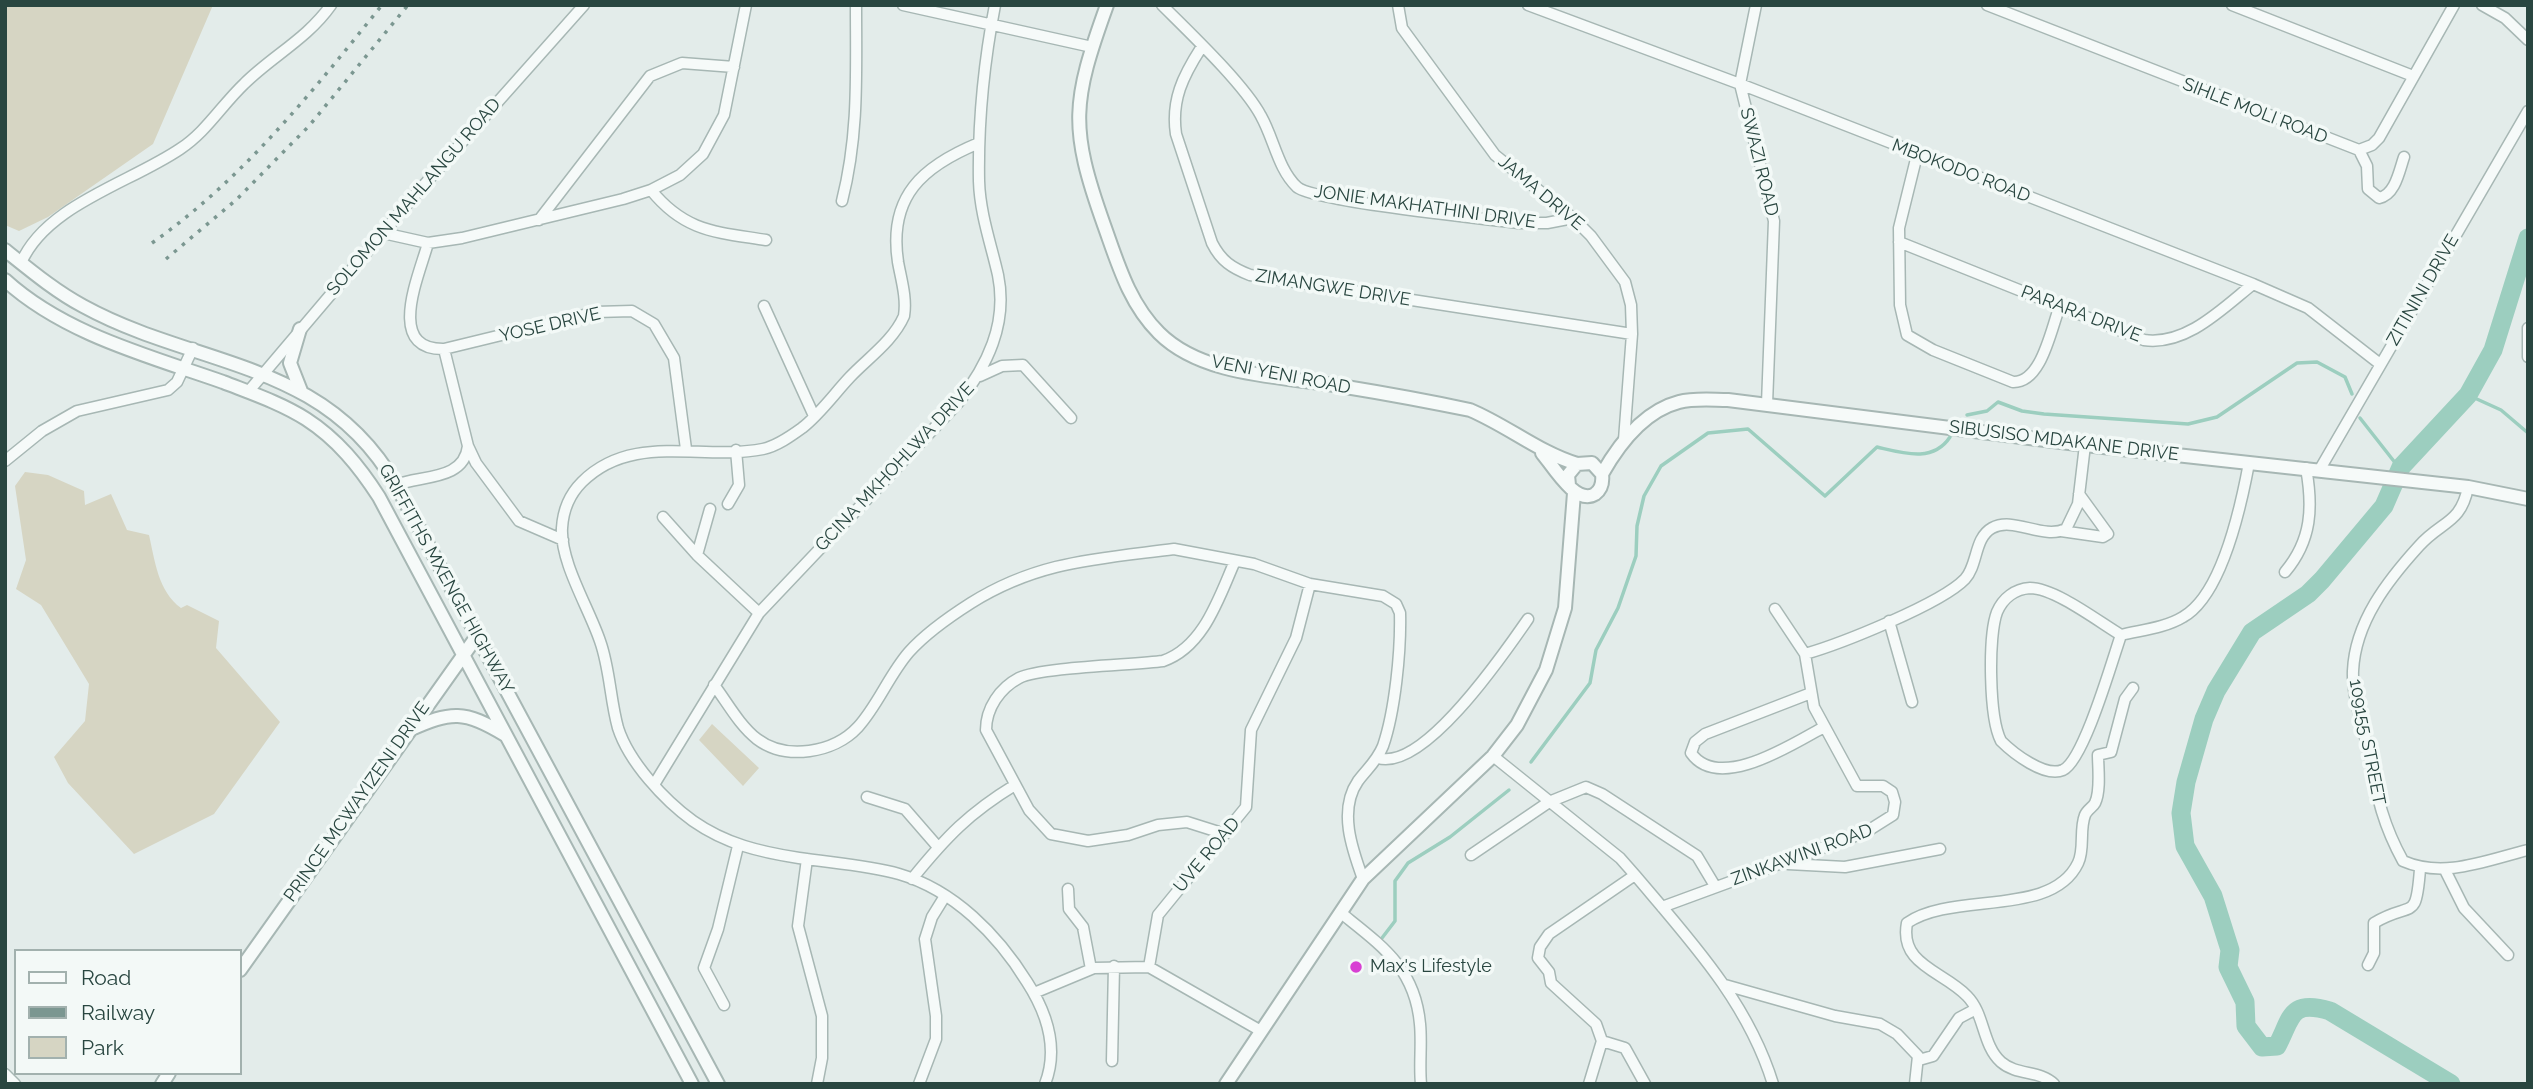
<!DOCTYPE html>
<html>
<head>
<meta charset="utf-8">
<style>
	body { margin:0 }
	#map { position:relative; width:2533px; height:1089px; overflow:hidden; background:#e3ecea; font-family:Raleway,sans-serif }
	canvas { display:block }
	.frame { position:absolute; inset:0; border:7px solid #294640; pointer-events:none }
	.legend { position:absolute; left:14px; top:949px; width:228px; height:126px; box-sizing:border-box; background:#f3f9f7; border:2px solid #a2b1ae; margin:0; padding:9px 12px; list-style:none; font-size:21px; color:#294640 }
	.legend li { display:flex; align-items:center; gap:14px; height:35px }
	.legend b { width:35px; border:2px solid #a2b1ae }
</style>
</head>
<body>
<div id="map">
<canvas width="2533" height="1089"></canvas>
<div class="frame"></div>
<ul class="legend">
<li><b style="height:9px;background:#f6faf9"></b>Road</li>
<li><b style="height:9px;background:#7b9791"></b>Railway</li>
<li><b style="height:19px;background:#d6d5c3"></b>Park</li>
</ul>
</div>
<script>
const context = document.querySelector('canvas').getContext('2d');
context.lineJoin = 'round';
function fillPath(path, color) {
  context.fillStyle = color;
  context.fill(path, 'evenodd');
}
function trace(path, color, width, dash) {
  context.strokeStyle = color;
  context.lineWidth = width;
  context.lineCap = dash ? 'butt' : 'round';
  context.setLineDash(dash || []);
  context.stroke(path);
}
function label(font, color, halo, rows, align = 'center') {
  context.font = font + ' Raleway,sans-serif';
  context.lineWidth = 7;
  context.setLineDash([]);
  context.textBaseline = 'middle';
  context.strokeStyle = halo;
  context.fillStyle = color;
  for (const [text, x, y, turn = 0] of rows) {
    context.save();
    context.translate(x, y);
    context.rotate((+turn || 0) * Math.PI / 180);
    context.textAlign = isNaN(turn) ? turn : align;
    if (halo) context.strokeText(text, 0, 0);
    context.fillText(text, 0, 0);
    context.restore();
  }
}
fillPath(new Path2D(`
	M5,5H213L153,144L48,217L19,231L5,225Z
	M25,472L48,475L84,491L85,505L111,494L127,530L149,535C155,561 158,591 181,608L187,605L219,621L216,648L280,722L214,814L134,854L68,783L54,757L85,721L89,684L41,605L16,589L26,560L15,486Z
	M712,724L759,768L743,786L699,740Z`), '#d6d5c3');
trace(new Path2D(`
	M2468,395L2501,410L2528,433
	M1967,415L1987,411L1998,402L2022,411L2044,414L2188,424L2217,417L2297,363L2317,362L2345,377L2352,394
	M2360,418L2400,469
	M1531,762L1590,683L1596,650L1618,608L1636,556L1637,526L1644,496L1661,466L1708,433L1748,429L1825,496L1877,447C1903,453 1933,463 1950,437
	M1382,938L1395,921V881L1408,863L1450,837L1509,790`), '#9ccebf', 3.5);
trace(new Path2D(`
	M2451,1084L2330,1011C2289,999 2292,1018 2277,1046L2262,1047L2246,1026L2245,1002L2228,967L2230,950L2213,896L2185,846L2181,813L2186,782L2204,719L2216,691L2252,632L2308,594L2322,580L2384,506L2401,467L2468,395L2493,350L2528,238`), '#9ccebf', 19);
const minor = new Path2D(`
	M903,5L1092,47
	M1162,5C1189,32 1244,84 1261,116C1274,139 1278,169 1297,187C1312,201 1486,219 1518,223H1547L1573,218
	M1398,5L1402,28L1495,155L1573,218L1591,236L1625,282L1631,305L1632,334L1624,440
	M1528,5L1740,84L2253,284L2308,308L2380,364
	M1756,5L1740,84L1774,221L1767,404
	M1987,5L2359,150L2372,145L2379,138L2454,5
	M2232,5L2413,76
	M2482,5L2505,18L2528,40
	M1201,48C1183,76 1171,100 1176,134L1212,243C1221,261 1232,268 1250,275L1632,334
	M979,143C923,166 888,196 898,262C901,279 907,298 904,316C893,341 868,358 850,377C834,394 820,414 802,428C791,436 777,446 763,449C701,461 632,432 582,482C570,494 563,511 562,528C560,562 589,608 600,641C610,669 610,699 618,728C629,762 664,800 693,821C726,844 760,852 799,858C832,863 867,865 899,874C954,890 998,935 1027,982C1047,1013 1059,1048 1045,1084
	M2359,150L2367,166L2368,189L2379,198C2395,195 2399,172 2404,157
	M1917,155L1899,228L1900,305L1907,335L1933,350L2013,382C2042,383 2051,328 2060,306
	M651,190C685,232 716,232 766,240
	M842,201C859,134 856,73 856,5
	M539,220L650,76L682,63L734,67
	M383,233L428,243L462,238L623,199L651,190L680,175L703,154L724,115L746,5
	M1899,242L2144,340C2186,346 2222,309 2253,284
	M428,243C419,276 385,350 444,349L596,312L632,311L654,324L674,358L686,449
	M21,263C46,205 130,183 180,149C206,132 221,106 244,84C272,56 307,39 331,5
	M764,306L814,416
	M2528,328V357
	M444,349L468,446L476,463L519,521L563,540
	M980,376L1002,366L1023,365L1071,418
	M248,392L415,195L584,5
	M5,461L42,431L77,411L168,390L177,382L193,348
	M2320,469L2528,111
	M396,485C421,475 464,481 468,446
	M2468,487C2461,524 2441,521 2419,546C2388,580 2355,622 2353,671C2352,697 2363,725 2368,750C2377,794 2381,821 2403,861C2444,879 2487,860 2528,850
	M728,504L739,485L736,450
	M663,517L697,555L759,613
	M2061,531L2103,537L2108,534L2079,494
	M697,555L710,509
	M2285,572C2312,540 2313,507 2306,468
	M1889,621L1912,702
	M2121,635C2112,661 2084,760 2063,770C2045,778 2013,753 2001,741C1989,718 1988,636 1997,612C2003,598 2015,589 2030,588C2055,588 2099,622 2121,635C2141,630 2165,628 2183,617C2222,595 2241,506 2249,463
	M1805,654C1840,644 1941,604 1965,579C1978,565 1974,538 1992,528C2014,516 2042,540 2066,529L2078,504L2085,445
	M714,685C727,702 739,725 757,739C786,761 834,753 858,727C878,705 889,675 909,652C926,633 949,617 971,603C1038,561 1097,559 1174,549L1254,564L1310,584L1383,596L1396,604L1400,613C1401,651 1395,711 1383,746C1377,761 1367,769 1358,781C1338,810 1352,849 1363,879
	M1811,693L1705,734L1695,742L1691,753C1719,793 1794,743 1824,727
	M1493,756L1620,858L1635,875C1690,940 1748,1002 1773,1084
	M1378,758C1424,772 1505,652 1528,619
	M655,783L759,613L958,403C987,366 1008,324 998,275C991,244 980,214 979,181C978,123 984,62 995,5
	M867,797L905,809L938,847
	M1225,834L1187,822L1158,825L1128,835L1088,841L1051,834L1029,810L986,730C986,708 1000,688 1019,678C1041,667 1133,665 1163,661C1204,647 1219,597 1235,561
	M1471,855L1549,802L1586,787L1602,794L1697,856L1715,886
	M807,859L798,926L822,1016V1058L817,1084
	M1788,864L1845,867L1940,849
	M2445,870L2464,908L2508,955
	M1635,875L1549,934L1540,947L1538,958L1549,972L1551,983L1596,1024L1602,1041L1625,1048L1645,1084
	M912,879C946,837 969,813 1015,785
	M1068,889L1069,909L1083,927L1091,969
	M1662,907L1866,832L1893,815L1895,802L1892,792L1883,786H1857L1814,707L1805,654L1775,609
	M1341,913C1382,946 1415,968 1420,1024C1422,1044 1419,1064 1421,1084
	M2368,965L2374,953V923C2412,900 2416,924 2420,869
	M1149,967L1158,915L1246,807L1251,730L1296,638L1310,584
	M1725,985L1835,1016L1880,1024L1897,1034L1918,1056L1915,1084
	M1034,993L1094,968L1149,967L1261,1031
	M724,1005L704,968L718,929L738,846
	M1919,1060L1933,1056L1959,1018L1976,1009
	M1112,1061L1114,966
	M5,1074L15,1084
	M919,1084L936,1039V1016L925,939L932,917L945,896
	M1589,1084L1602,1041
	M2054,1084C2040,1070 2017,1076 2001,1062C1982,1045 1985,1014 1967,996C1943,971 1899,965 1907,923C1953,891 2052,918 2078,863C2085,849 2079,830 2085,815C2087,810 2093,807 2095,803C2101,791 2098,767 2098,755L2111,752L2125,699L2133,688`);
const tertiary = new Path2D(`
	M1107,5C1072,102 1069,127 1104,225C1118,264 1129,303 1159,333C1203,377 1282,376 1340,386C1383,393 1427,401 1470,410C1508,426 1538,452 1577,464
	M5,250C30,270 55,291 83,306C196,368 324,359 396,485L718,1084
	M5,280C64,334 149,356 223,382C251,393 281,403 306,419C337,439 359,466 379,497L692,1084
	M300,329L290,363L301,391
	M1542,453C1553,466 1576,506 1595,494C1602,489 1603,482 1602,474L1592,463L1577,464L1568,475L1569,485
	M1602,474C1619,444 1644,411 1679,402C1694,398 1713,400 1728,400L2085,445L2468,487L2528,499
	M409,730C451,711 465,710 505,735
	M240,970L477,636
	M162,1084L169,1073
	M1226,1084L1363,879L1493,756L1517,725L1546,670L1565,608L1574,493`);
trace(minor, '#a7b7b4', 13);
trace(tertiary, '#a7b7b4', 16);
trace(minor, '#f6faf9', 10);
trace(tertiary, '#f6faf9', 12);
trace(new Path2D(`
	M152,243C243,179 313,91 382,5
	M166,259L236,200L309,126L408,5`), '#7b9791', 3.5, [3.5, 7]);
for (const [x, y, r, color] of [
	[1356,967,7,"#d840d3"]
]) {
  const dot = new Path2D();
  dot.arc(x, y, r, 0, 2 * Math.PI);
  context.fillStyle = color;
  context.fill(dot);
  trace(dot, '#f3f9f7', 2.5);
}
label('18px', '#294640', '#f3f9f7', [
	["SIHLE MOLI ROAD",2255,111,21],
	["SWAZI ROAD",1759,162,76],
	["MBOKODO ROAD",1961,171,21],
	["JAMA DRIVE",1541,193,40],
	["SOLOMON MAHLANGU ROAD",414,197,-49],
	["JONIE MAKHATHINI DRIVE",1425,207,8],
	["ZIMANGWE DRIVE",1333,288,9],
	["ZITININI DRIVE",2423,290,-60],
	["PARARA DRIVE",2081,314,21],
	["YOSE DRIVE",550,325,-13],
	["VENI YENI ROAD",1281,375,11],
	["SIBUSISO MDAKANE DRIVE",2064,441,7],
	["GCINA MKHOHLWA DRIVE",895,467,-47],
	["GRIFFITHS MXENGE HIGHWAY",446,579,61],
	["109155 STREET",2367,742,79],
	["PRINCE MCWAYIZENI DRIVE",357,802,-55],
	["UVE ROAD",1207,855,-50],
	["ZINKAWINI ROAD",1802,855,-20]
]);
label('18px', '#294640', '#f3f9f7', [
	["Max's Lifestyle",1370,967]
], 'left');
</script>
</body>
</html>
